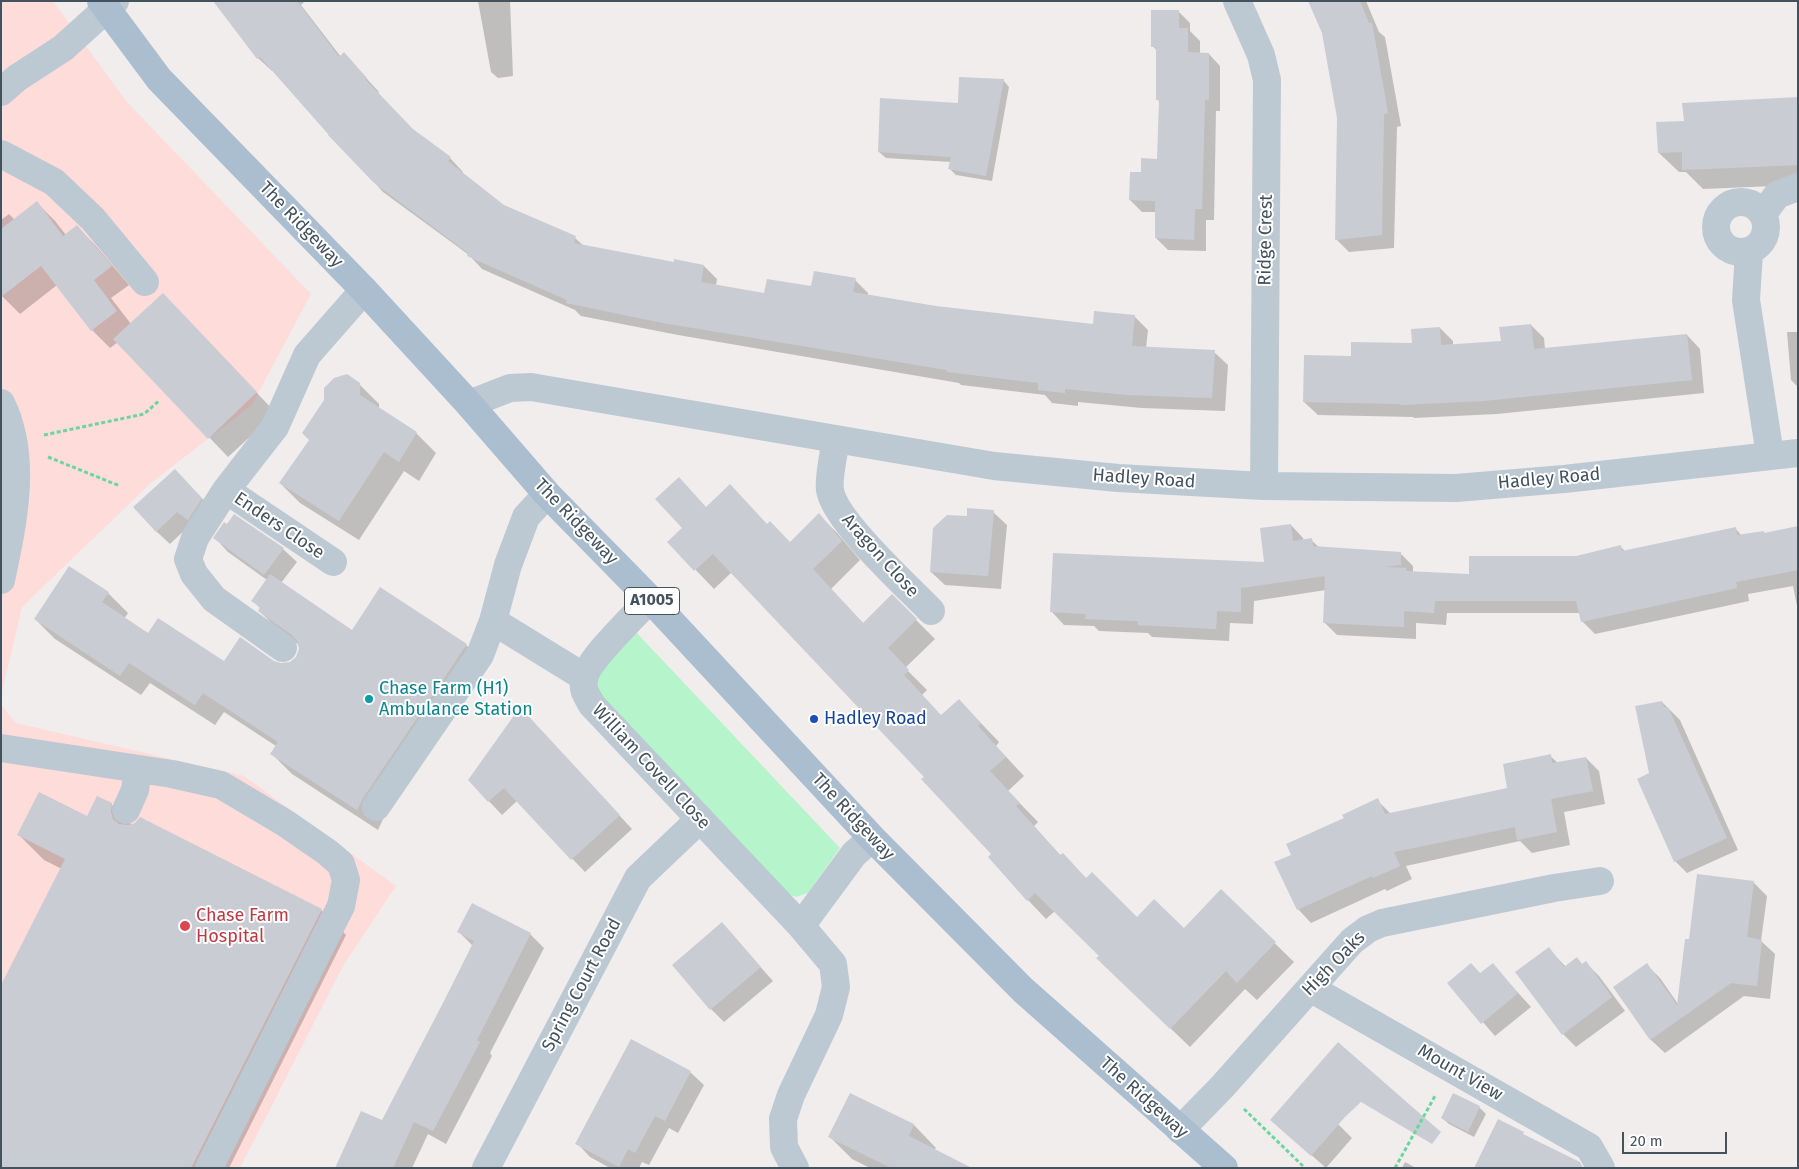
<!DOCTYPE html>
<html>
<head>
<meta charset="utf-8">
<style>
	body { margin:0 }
	#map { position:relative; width:1799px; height:1169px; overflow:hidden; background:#f1eded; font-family:"Fira Sans",sans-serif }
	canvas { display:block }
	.frame { position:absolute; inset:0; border:2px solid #44525d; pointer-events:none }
	.scale { position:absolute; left:1622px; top:1132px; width:105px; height:22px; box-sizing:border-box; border:2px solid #44525d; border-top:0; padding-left:6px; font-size:15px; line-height:18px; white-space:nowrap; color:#44525d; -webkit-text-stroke:4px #fff; paint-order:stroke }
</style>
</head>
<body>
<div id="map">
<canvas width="1799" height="1169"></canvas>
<div class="frame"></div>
<div class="scale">20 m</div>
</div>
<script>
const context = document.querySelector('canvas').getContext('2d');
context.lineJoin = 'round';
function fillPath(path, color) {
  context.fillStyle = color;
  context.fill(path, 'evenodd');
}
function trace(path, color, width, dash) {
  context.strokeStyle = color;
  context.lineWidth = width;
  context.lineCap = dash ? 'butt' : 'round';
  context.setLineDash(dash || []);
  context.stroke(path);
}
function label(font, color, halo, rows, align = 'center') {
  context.font = font + ' "Fira Sans",sans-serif';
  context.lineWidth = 4;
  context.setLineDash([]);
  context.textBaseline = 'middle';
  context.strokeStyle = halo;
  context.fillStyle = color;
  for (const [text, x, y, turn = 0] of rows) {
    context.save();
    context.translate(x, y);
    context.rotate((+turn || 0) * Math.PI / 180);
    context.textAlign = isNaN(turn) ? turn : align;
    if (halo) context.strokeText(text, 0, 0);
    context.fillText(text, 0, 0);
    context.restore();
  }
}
fillPath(new Path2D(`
	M1,1H53L127,102L311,294L252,405L151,483L22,607L1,696Z
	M1,705L16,723L244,776L396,886L343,966L240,1168H1Z`), '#fedcda');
fillPath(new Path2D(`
	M634,630L840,848L808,893L796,897L786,893L600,696L594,685L597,674Z`), '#b6f4cc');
fillPath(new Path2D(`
	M215,1H305L301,5L341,57L344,54L379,92L378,93L414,132L450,158L463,172L462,173L503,206L575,238L584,246L675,263L704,266L717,279L716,285L765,294L855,280L868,293V296L936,307L1094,326L1134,316L1148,330L1146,348L1214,352L1228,365L1225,411L1142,408L1078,402V406L1052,403L1045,395L961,385L959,383L678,335L581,316L575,310L482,269L469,255L383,192L274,70L272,71L258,58Z
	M478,1H510L513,76L498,78L491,72Z
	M1309,1H1366L1379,32L1385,37L1401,126L1397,127L1394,248L1349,252L1336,239L1338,118L1323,33Z
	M1178,11L1190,23V31L1200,41V54H1209L1220,66V111H1216L1214,220H1206V251L1168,250L1156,238V212H1142L1130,200L1142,174L1158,160L1160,102L1157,99V51L1153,46Z
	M1003,80L1009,87L992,181L956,175L950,169L951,162L886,158L879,152L959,104Z
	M1798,99V185L1703,189L1686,172H1679L1659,153L1685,122Z
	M37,203L55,221L66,235L77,227L95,245L129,285L111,298L131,324L182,314L276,413L228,457L118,342L110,348L92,330L57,285L20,314L1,295V220L9,214L15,220Z
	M1531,325L1544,338L1545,349L1687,335L1700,349L1704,393L1497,414L1414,418L1413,417L1318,415L1304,402L1353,357L1413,344L1440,328L1453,341V345L1502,342Z
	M1787,332H1798V387L1791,380Z
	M359,384L379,404V409L416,433L436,453L419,481L404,471L359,540L300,503L280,483Z
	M188,484L215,512L191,524L170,544L156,531Z
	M706,507L768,525L791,543L819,515L838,534L860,560L831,589L864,624L892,596L935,639L905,668L927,690L922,695L941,716L977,719L999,742L996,746L1024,776L1008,791L1038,822L1034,826L1061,856L1087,879L1137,919L1184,930L1221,891L1294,962L1257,1000L1245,989L1190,1047L1117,977L1100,956L1055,911L1046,919L1028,900L992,854L925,777L732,572L714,589L669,542Z
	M993,512L1007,525L1001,589L945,585L931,572L968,518Z
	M234,516L283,549L297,562L281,583L352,632L466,645L486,665L383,819L378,830L292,774L272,754L276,746L224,712L215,725L150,683L141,695L55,639L35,619L108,593L128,613L124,619L149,635L224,663L273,662L281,665L290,663L297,657L300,649L299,645L280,631L259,611L261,609L253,601L267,580L228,552L215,538Z
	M1291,525L1303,538L1304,541L1311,540L1320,548L1400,553L1413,566V573L1470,575L1576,557L1620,546L1626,552L1735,528L1742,536L1764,532L1765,534L1798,528V611L1793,586L1748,594L1749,601L1595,634L1582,621L1580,613H1447L1446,625L1416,623V639L1337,635L1324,622L1326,590L1254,601L1253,624L1230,623L1229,641L1152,637L1148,633L1099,631L1094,626L1064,625L1052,612L1266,564Z
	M1662,702L1680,720L1738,850L1687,873L1675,861L1650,774Z
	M533,722L632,829L585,872L517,801L502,815L469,780Z
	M1550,756L1558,763L1586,758L1599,771L1605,804L1564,812L1570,845L1532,853L1520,841L1406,866L1412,879L1387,891L1385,889L1311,923L1298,909L1292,856L1345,818L1377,800L1391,814L1509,789Z
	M111,804L132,825L321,910L346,935L229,1168H1L62,869L44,860L19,835L88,817Z
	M1753,882L1767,896L1761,941L1775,954L1770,999L1744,996L1665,1053L1651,1040L1614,988L1647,965L1660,978L1678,1004L1690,941Z
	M722,924L773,981L724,1022L711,1009Z
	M459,932L530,934L544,948L490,1053L492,1056L446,1144L428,1134L412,1168H336L382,1122L473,946Z
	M1549,949L1566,967L1583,965L1586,963L1599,976L1625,1011L1576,1047L1563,1034Z
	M1493,965L1531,1007L1495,1036L1449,983L1481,974Z
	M690,1072L704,1085L678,1133L669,1128L649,1165L642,1162L639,1168H610L590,1157L577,1143Z
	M851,1094L914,1125L936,1148L934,1150L959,1168H870L852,1159L830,1137Z
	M1291,1098L1339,1125L1352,1138L1326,1168L1272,1120Z
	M1479,1107L1486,1114L1474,1137L1449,1124L1442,1118Z
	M1405,1162L1416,1168H1402Z`), '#0003');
fillPath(new Path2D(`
	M213,1H297L339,57L344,52L367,78L365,79L413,129L451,157L448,161L504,205L576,236L574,243L674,262V259L704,265L701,282L764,293L767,279L811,286L814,271L856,278L853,292L936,306L1093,324L1094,311L1135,315L1132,346L1215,350L1212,398L1128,395L1065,389V393L1038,390V383L947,372V370L663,323L566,303L567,300L467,256L468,253L373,182L328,135V134L260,57L257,59Z
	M1308,1H1360L1369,23H1372L1388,113L1384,114L1382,235L1335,240L1337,118L1322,33Z
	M1151,10H1179V28H1188V52L1209,53V100H1205L1202,209H1195L1194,240L1155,238V201L1129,200L1130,172H1141V158L1157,159L1159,100H1156V47H1151Z
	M959,77L1004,79L986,176L948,169L951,157L878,152L880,98L958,103Z
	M1798,97V165L1682,170V152L1658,153L1656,122L1684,121L1682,103Z
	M37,201L63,236L77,225L112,266L94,280L117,311L91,331L41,266L1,297V229Z
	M163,293L257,392L208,439L113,339Z
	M1531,324L1534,349L1687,334L1692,380L1483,401L1400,405V404L1303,402L1304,355L1351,356V342L1412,343L1411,329L1440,327L1441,345L1501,341L1499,327Z
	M347,374L360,383V395L417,432L399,462L384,452L339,521L279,483L309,440L302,433L324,400V388L334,378Z
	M175,469L202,498L188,520L177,512L156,532L133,507Z
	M679,477L706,507L730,484L767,524L770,521L790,542L819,513L842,541L813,569L863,623L892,594L917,619L888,648L909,670L904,675L941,715L959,699L981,723L978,726L1006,757L990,771L1020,803L1016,806L1060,855L1063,853L1086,878L1092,872L1137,917L1154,899L1184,928L1221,889L1276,942L1237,983L1226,971L1170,1029L1096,958L1099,956L1035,893L1027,901L988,857L991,854L921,779L924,777L713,554L694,571L667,542L682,528L655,499Z
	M967,508L994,510L988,576L930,572L933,528L947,515L967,516Z
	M234,514L284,548L264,575L213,538L224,522L227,524Z
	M1291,524L1293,541L1312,538L1313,546L1401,552V565L1384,567L1406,568V571L1469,574V556H1576L1621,545L1622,551L1736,527L1737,535L1764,531V533L1798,526V570L1736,582L1737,588L1581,622L1576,601H1435L1434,613L1404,611V627L1323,623L1325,576L1241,588V612L1217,611L1216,629L1138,625V621L1085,619L1086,614L1050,612L1053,553L1264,562L1260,528Z
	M69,566L109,592L102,602L148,633L158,618L224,661L240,637L274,661L281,663L290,662L296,657L299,649L297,641L292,635L258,611L260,607L251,601L270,574L352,630L380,587L467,644L363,798L357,810L270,754L278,742L203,693L195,705L129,663L120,676L34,619Z
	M1662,701L1664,707H1668L1727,838L1674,862L1637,779L1649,773L1635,706Z
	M520,707L620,815L571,860L504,788L488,802L468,780Z
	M1551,754L1552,763L1586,757L1593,791L1551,799L1557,832L1517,840L1515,827L1394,852L1400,866L1373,878L1372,876L1297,910L1274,862L1291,855L1286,844L1344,818L1342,815L1378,798L1385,814L1507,788L1503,764Z
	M39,792L87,816L97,796L112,803L111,812L113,819L119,824L128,825L135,823L140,817L322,909L191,1168H1V985L65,859L17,835Z
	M1697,874L1754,881L1747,937L1762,940L1757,986L1731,983L1650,1040L1613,987L1647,963L1677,1005L1685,939H1689Z
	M472,903L531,933L477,1040L480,1042L433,1131L414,1122L393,1168H335L361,1111L382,1120L444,1001L474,941L457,932Z
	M722,922L761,967L710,1010L672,965Z
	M1549,947L1564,967L1577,957L1582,964L1586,961L1612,997L1562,1035L1515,972Z
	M1471,963L1480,973L1493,963L1518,993L1481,1024L1447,983Z
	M631,1039L691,1071L665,1121L655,1116L635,1153L628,1149L619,1167L575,1144Z
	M1338,1042L1441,1132L1432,1144L1361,1102L1345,1117L1311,1156L1270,1120Z
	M850,1093L914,1124L909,1136L972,1168H891L828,1137Z
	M1453,1093L1480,1106L1468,1132L1441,1118Z
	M1498,1119L1524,1132L1523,1134L1580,1162L1583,1168H1474Z`), '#c9cdd3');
trace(new Path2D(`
	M44,435L144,414L160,400
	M48,457L120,486
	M1244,1109L1305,1168
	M1395,1168L1435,1096`), '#6ad69e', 3, [4, 2.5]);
trace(new Path2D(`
	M1237,1L1261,55L1267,80L1264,486
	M1,92L17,78L63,48L115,1
	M1,154L54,182L93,219L145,282
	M1716 227a25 25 0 1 1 50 0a25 25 0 1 1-50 0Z
	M1763,214L1777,195L1798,187
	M1749,252L1746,300L1770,455
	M1,403C28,457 13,524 1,580
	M469,404L510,388L531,387L994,466L1118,478L1264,486L1456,488L1564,479L1798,453
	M836,439C834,453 828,478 830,490C834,520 908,587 931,611
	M226,490L333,562
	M650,599C636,614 585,663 584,680C582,690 587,696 592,705L801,926L854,854L872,838
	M493,621L584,677
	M283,648L214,599L194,574L188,559L195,538L226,490L275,427L307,355L364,290
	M1,748L172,774L221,785L285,823L327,852L341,864L346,880L341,906L209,1168
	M376,807L480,655L493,621L508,565L526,517L547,494
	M126,810L135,790L138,770
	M1310,988L1589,1147L1601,1168
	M1180,1130L1222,1087L1352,941L1368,929L1382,923L1554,888L1600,881
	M486,1168L638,878L700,819
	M795,1168L784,1147L783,1119L791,1095L829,1015L836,987L833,964L801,926`), '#bcc9d2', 28);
trace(new Path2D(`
	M101,1L159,79L364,290L469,404L547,494L650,599L872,838L1023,990L1224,1168`), '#aabed0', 28);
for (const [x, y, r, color] of [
	[369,699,5,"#0f9aa8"],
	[814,719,5,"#1a4fb4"],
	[185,926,6,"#e0444e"]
]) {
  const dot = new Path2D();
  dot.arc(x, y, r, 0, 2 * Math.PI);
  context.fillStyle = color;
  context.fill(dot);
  trace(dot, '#fff', 2);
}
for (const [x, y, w] of [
	[652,601,55]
]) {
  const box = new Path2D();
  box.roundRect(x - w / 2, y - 13.5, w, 27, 4);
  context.fillStyle = '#fff';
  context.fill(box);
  trace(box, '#44525d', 1);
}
label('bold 16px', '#44525d', null, [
	["A1005",652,601]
]);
label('18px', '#44525d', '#fff', [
	["The Ridgeway",301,225,46],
	["Ridge Crest",1266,240,-89],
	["Hadley Road",1144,479,4],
	["Hadley Road",1549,479,-5],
	["The Ridgeway",576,522,46],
	["Enders Close",279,526,34],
	["Aragon Close",880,556,48],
	["William Covell Close",651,767,47],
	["The Ridgeway",853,817,47],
	["High Oaks",1334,964,-46],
	["Spring Court Road",582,985,-62],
	["Mount View",1460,1073,30],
	["The Ridgeway",1144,1098,42]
]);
label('18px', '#0d838f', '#fff', [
	["Chase Farm (H1)",379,689],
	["Ambulance Station",379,710]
], 'left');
label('18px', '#164399', '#fff', [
	["Hadley Road",824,719]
], 'left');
label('18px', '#be3a42', '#fff', [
	["Chase Farm",196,916],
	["Hospital",196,937]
], 'left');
</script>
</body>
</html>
